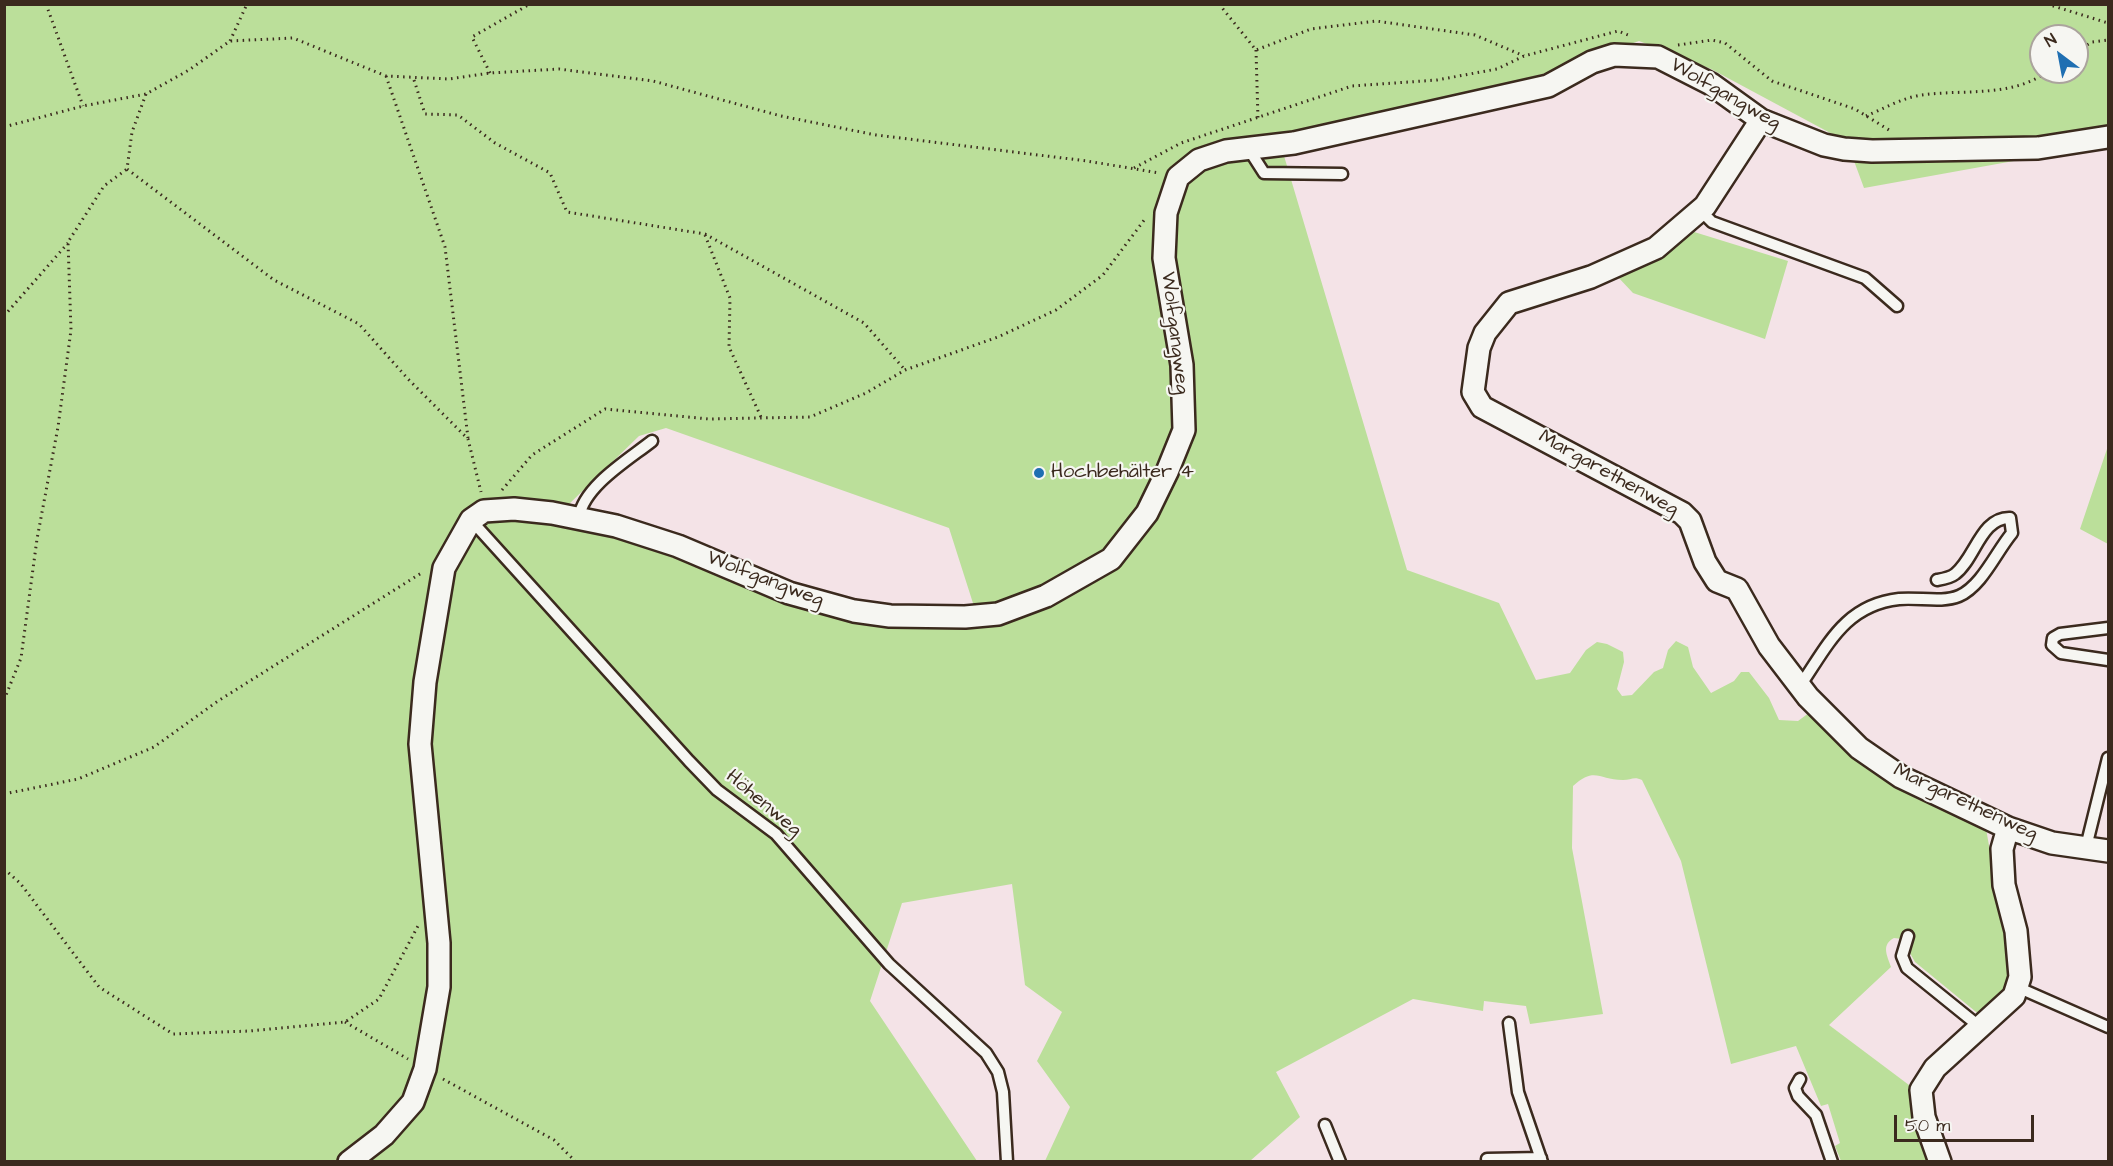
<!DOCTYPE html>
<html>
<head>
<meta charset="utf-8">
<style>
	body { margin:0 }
	#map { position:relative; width:2113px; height:1166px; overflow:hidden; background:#f4e3e7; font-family:"Architects Daughter",sans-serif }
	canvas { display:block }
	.frame { position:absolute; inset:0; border:6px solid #3b2a1e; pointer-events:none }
	.north { position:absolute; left:2029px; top:24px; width:60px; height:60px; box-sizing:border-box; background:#f6f6f2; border:2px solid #aba49d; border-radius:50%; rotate:328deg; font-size:16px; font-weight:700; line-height:24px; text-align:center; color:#3b2a1e }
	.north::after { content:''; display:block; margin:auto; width:21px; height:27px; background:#1f6fb2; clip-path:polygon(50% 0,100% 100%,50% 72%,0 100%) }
	.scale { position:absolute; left:1894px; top:1115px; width:140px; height:27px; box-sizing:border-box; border:3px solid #3b2a1e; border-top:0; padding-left:8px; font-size:18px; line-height:21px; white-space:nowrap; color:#3b2a1e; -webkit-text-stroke:4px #f6f6f2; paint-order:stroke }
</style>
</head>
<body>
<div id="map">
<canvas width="2113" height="1166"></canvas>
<div class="frame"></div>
<div class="north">N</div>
<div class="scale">50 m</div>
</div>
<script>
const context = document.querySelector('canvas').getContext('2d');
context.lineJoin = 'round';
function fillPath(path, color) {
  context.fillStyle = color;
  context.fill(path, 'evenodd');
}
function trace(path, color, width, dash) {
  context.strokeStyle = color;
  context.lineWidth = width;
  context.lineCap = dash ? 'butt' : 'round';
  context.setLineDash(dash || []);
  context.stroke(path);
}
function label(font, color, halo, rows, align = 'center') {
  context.font = font + ' "Architects Daughter",sans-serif';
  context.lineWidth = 4.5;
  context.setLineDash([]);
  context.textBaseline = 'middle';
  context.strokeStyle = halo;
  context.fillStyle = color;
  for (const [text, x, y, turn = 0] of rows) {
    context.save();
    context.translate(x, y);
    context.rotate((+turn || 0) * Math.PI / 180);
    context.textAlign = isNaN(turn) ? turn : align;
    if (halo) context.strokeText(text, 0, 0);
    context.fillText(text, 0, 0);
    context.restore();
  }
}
fillPath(new Path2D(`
	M5,5H2108V144L1864,188L1847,142L1711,69L1639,41L1547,73L1279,139L1407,570L1499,603L1536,680L1570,673L1586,650L1597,642L1607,644L1623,652L1624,662L1617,689L1622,696L1632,695L1654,672L1663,668L1668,650L1676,641L1688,647L1693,667L1711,693L1734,681L1741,672H1749L1769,698L1779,720L1798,721L1817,707L1985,823L2004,930L2008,983L2002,996L1981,1016L1915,962L1902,939L1894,938C1881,945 1887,955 1891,967L1829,1025L1913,1088L1931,1161H1841L1835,1146L1840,1143L1828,1104L1821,1106L1796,1046L1731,1064L1681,861L1642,780C1634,776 1631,780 1623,780C1599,780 1595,766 1573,786L1572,848L1603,1014L1530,1024L1526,1006L1484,1001L1483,1011L1413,999L1276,1072L1300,1117L1250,1161H1045L1070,1107L1037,1061L1062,1012L1025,985L1012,884L902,903L870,1001L977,1161L5,1162ZM2041,36H2077V72H2041ZM666,428L949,528L979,622L773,594L566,507L639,436Z
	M1691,231L1788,261L1765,339L1633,293L1617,276Z
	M2108,446V544L2080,529Z`), '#bbdf9a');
const service = new Path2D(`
	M1248,148L1264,173L1342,174
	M1701,211L1712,222L1865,278L1897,306
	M579,517C584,486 628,460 652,441
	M471,520L689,761L717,790L776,834L889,964L986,1053L998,1072L1003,1092L1007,1162
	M2108,628L2060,634L2053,638L2052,645L2061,653L2108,660
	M1800,686C1828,645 1845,605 1899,599C1918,597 1942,603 1959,596C1982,586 1996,552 2012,533L2010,518C1981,517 1975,559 1955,574C1950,578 1943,579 1937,580
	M2086,847L2108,758
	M1908,936L1902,956L1907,968L1980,1027
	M2017,987L2108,1027
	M1509,1023L1518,1092L1542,1162
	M1800,1079L1795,1088L1798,1096L1816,1115L1832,1162
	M1325,1125L1340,1162
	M1487,1159L1541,1158`);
const minor = new Path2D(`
	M1761,120L1705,206L1656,248L1591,277L1509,303L1485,333L1479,348L1473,392L1482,407L1682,513L1690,521L1705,562L1717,581L1737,589L1769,646L1808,697L1859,748L1901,777L2008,828L2052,843L2108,851
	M349,1162L384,1135L413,1102L425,1069L439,987V943L420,744L425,682L444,568L471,520L484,511L514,509L552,513L616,526L678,546L789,593L854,611L890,616L965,617L998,614L1046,596L1111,559L1147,513L1167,472L1184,430L1182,365L1164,258L1166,213L1178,177L1199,160L1226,151L1294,143L1548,86L1592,62L1614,55L1658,57L1711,84L1761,120L1824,145L1844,149L1872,151L2038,148L2108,137
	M1940,1162L1924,1117L1921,1090L1935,1068L2014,996L2020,977L2016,931L2004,885L2002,849L2008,828`);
trace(service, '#3b2a1e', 15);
trace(minor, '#3b2a1e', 26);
trace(new Path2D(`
	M46,4L83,106
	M1219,4L1256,50L1311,29L1376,21L1475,35L1524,56
	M2047,4L2108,23
	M230,41L247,4
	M1678,45L1712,40L1725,43L1772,81L1855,109L1889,130
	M1256,50L1258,119
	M2077,51L2092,42L2108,40
	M490,73L472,37L530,4
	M386,76L445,247L468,438
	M414,80L425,114L458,115L495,143L550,173L567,212L705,234L864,323L905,370
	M146,94L132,132L127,169L274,280L359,324L408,379L468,439L481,492
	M1866,116C1883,109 1904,97 1922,95C1964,89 2010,98 2047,72
	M4,127L83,106L146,94L189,70L230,41L293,38L386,76L449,79L490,73L559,69L653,81L781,116L876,135L1087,161L1159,173
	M1134,168L1181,143L1352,86L1437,80L1497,69L1524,56L1618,31L1628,35
	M705,235L730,298L729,347L761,417
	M4,316L68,243
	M502,490L532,455L605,409L709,419L810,417L866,393L905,370L998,337L1056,310L1103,275L1145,219
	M4,700L21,658L37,539L58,427L71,330L68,242L104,186L127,169
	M4,794L78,779L154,747L218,701L423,572
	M4,869L20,883L99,987L173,1034L249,1031L345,1022L379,999L418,926
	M345,1022L408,1059
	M443,1079L554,1140L576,1162`), '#3b2a1e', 3, [1.5, 4.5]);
trace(service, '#f6f6f2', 10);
trace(minor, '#f6f6f2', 21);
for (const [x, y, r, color] of [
	[1039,473,6,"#1f6fb2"]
]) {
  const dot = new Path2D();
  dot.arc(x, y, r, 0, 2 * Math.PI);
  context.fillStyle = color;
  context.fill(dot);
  trace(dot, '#f6f6f2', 2);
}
label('20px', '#3b2a1e', '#f6f6f2', [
	["Wolfgangweg",1725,95,30],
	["Wolfgangweg",1174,333,83],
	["Margarethenweg",1608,474,29],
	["Wolfgangweg",765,580,21],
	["Margarethenweg",1965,803,25],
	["Höhenweg",763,804,40]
]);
label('20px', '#3b2a1e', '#f6f6f2', [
	["Hochbehälter 4",1051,473]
], 'left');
</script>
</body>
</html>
